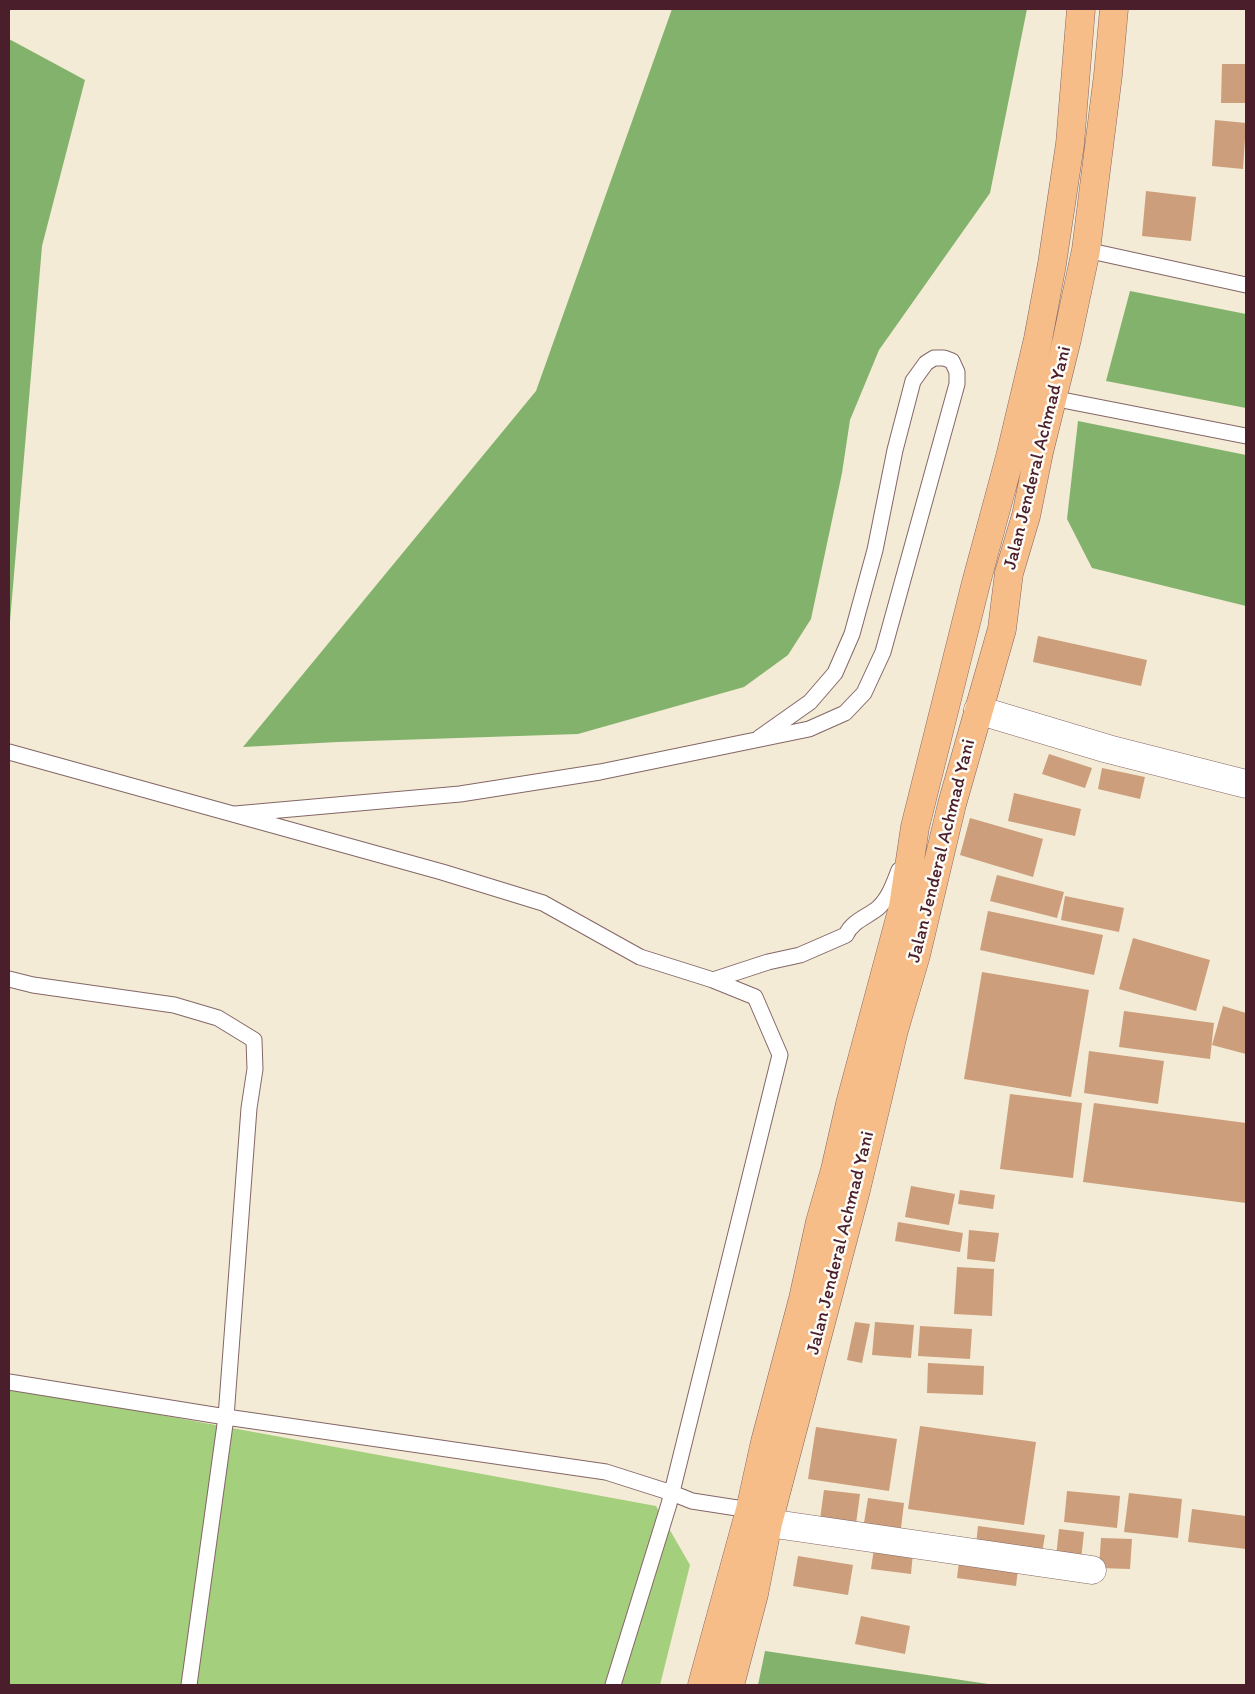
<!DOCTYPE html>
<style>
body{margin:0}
#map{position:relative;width:1255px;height:1694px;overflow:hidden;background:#f3ebd5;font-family:Itim,sans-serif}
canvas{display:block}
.frame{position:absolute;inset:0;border:10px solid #4a1f2b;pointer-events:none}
</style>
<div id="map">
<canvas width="1255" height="1694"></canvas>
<div class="frame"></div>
</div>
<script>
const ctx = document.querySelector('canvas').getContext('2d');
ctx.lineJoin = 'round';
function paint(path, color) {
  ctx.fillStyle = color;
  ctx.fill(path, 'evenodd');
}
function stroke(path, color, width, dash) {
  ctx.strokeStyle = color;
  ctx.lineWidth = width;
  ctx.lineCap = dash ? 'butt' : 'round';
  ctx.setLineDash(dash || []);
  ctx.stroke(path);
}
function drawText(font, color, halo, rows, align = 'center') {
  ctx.font = font + ' Itim,sans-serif';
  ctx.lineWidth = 5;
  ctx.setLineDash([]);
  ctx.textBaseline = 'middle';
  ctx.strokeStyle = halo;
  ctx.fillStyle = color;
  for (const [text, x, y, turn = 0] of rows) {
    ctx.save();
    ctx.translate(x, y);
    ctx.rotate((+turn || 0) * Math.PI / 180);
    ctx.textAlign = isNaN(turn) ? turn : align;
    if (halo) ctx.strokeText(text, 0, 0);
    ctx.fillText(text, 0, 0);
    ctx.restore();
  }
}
paint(new Path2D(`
 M9 1387 656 1506 690 1565 660 1685H9Z`), '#a4cf7c');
paint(new Path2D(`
 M672 9H1027L990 193 879 350 850 420 842 473 811 619 788 655 744 687 578 734 338 742 243 747 536 391Z
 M9 39 85 80 42 246 9 633Z
 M1130 291 1246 314V408L1106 381Z
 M1078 421 1246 455V606L1092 568 1067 519Z
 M765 1651 995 1685H758Z`), '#83b26c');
paint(new Path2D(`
 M1222 64H1246L1245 103H1221Z
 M1215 120 1246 123 1243 169 1212 166Z
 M1146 191 1196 197 1191 241 1142 236Z
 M1038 636 1147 660 1141 686 1033 662Z
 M1049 754 1092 768 1085 788 1042 774Z
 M1102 768 1145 777 1140 799 1098 789Z
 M1014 793 1081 809 1075 836 1008 821Z
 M970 818 1043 839 1033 877 960 855Z
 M997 875 1064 892 1057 918 990 901Z
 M1065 896 1124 908 1119 932 1061 920Z
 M988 911 1103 935 1094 975 980 950Z
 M1133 938 1210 960 1196 1011 1119 989Z
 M982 972 1089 990 1071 1097 964 1079Z
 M1223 1006 1246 1013V1054L1212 1045Z
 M1124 1011 1214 1023 1210 1059 1119 1047Z
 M1089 1051 1164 1061 1158 1104 1084 1093Z
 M1010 1094 1082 1103 1073 1178 1000 1169Z
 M1094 1103 1246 1123V1203L1083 1182Z
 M911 1186 955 1194 949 1225 905 1217Z
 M960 1190 995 1195 993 1209 958 1204Z
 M898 1222 963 1233 960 1252 895 1241Z
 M969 1230 999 1233 995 1262 967 1259Z
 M957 1267 994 1269 992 1316 954 1314Z
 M855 1322 870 1324 862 1363 847 1360Z
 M875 1322 914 1325 911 1358 872 1355Z
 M920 1326 972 1329 970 1359 918 1356Z
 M928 1363 984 1366 983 1395 927 1393Z
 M920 1426 1036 1442 1024 1525 908 1509Z
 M816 1427 897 1439 889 1491 808 1479Z
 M824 1490 860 1494 856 1524 820 1519Z
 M1067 1491 1120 1496 1117 1528 1064 1522Z
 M1129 1493 1182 1499 1178 1538 1124 1532Z
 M868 1498 904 1503 901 1528 864 1523Z
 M1192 1509 1246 1516V1549L1188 1542Z
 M978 1526 1045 1535 1042 1553 976 1545Z
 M1059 1529 1084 1532 1081 1560 1056 1557Z
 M1101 1538 1132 1539 1130 1569 1099 1568Z
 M874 1548 913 1552 911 1574 871 1569Z
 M798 1556 853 1565 848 1595 793 1586Z
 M959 1561 1018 1569 1016 1586 957 1578Z
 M861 1616 910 1626 905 1654 855 1644Z`), '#cc9e7c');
const lane = new Path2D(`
 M1086 250 1246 285
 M1052 398 1246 436
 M9 752 442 872 543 903 640 957 713 980 768 962 800 955 846 935C852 921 867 917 878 908 889 898 894 883 899 870
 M235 814 460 794 600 772 809 729 845 713 864 693 883 652 957 384V372L952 361 944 358H934L926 363 913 381 895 450 875 550 852 634 835 673 810 702 759 738
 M9 979 33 985 174 1005 218 1018 254 1040 255 1069 249 1108 226 1417 189 1685
 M9 1382 226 1417 606 1472 672 1493 692 1501 750 1510
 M613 1685 669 1504 780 1055 755 997 713 980`);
const street = new Path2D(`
 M978 710 1108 749 1246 784
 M768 1523 1092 1570`);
const highway = new Path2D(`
 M702 1685 750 1510 765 1442 803 1299 820 1222 835 1170 850 1104 903 907 915 827 976 583 1010 457 1038 339 1052 264 1070 144 1081 9
 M730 1685 754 1594 768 1523 856 1190 894 1030 916 955 952 804 1002 629 1009 573 1026 516 1039 452 1067 339 1086 250 1108 75 1114 9`);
stroke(lane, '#856666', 17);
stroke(street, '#856666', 29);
stroke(highway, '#856666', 29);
stroke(lane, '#fff', 15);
stroke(street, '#fff', 28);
stroke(highway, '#f7bd88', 28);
drawText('19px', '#4a1f2b', '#fdfcf7', [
 ["Jalan Jenderal Achmad Yani",1038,458,-76],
 ["Jalan Jenderal Achmad Yani",942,851,-76],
 ["Jalan Jenderal Achmad Yani",841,1243,-76]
]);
</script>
